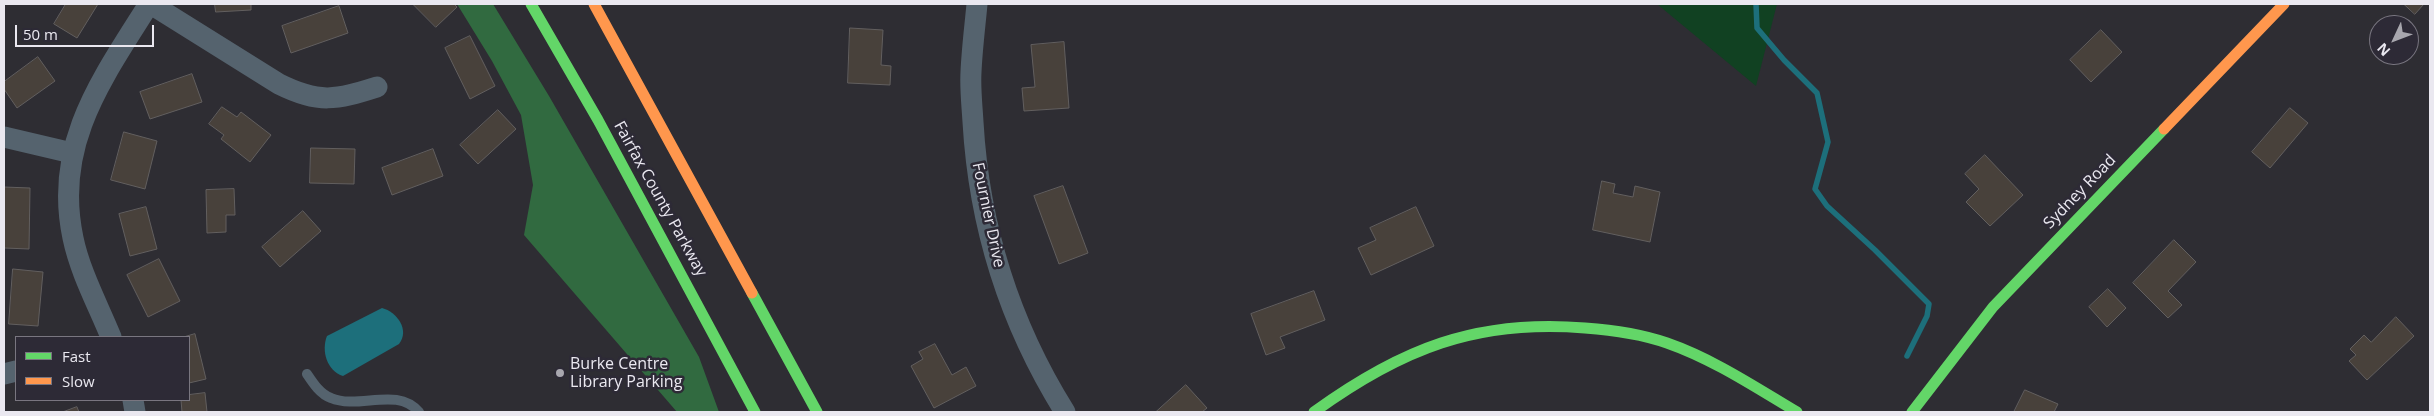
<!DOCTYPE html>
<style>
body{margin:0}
#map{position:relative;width:2434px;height:416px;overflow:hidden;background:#2e2d33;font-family:"Open Sans",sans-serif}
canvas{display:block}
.frame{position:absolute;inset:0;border:5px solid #eae8f0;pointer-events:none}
.legend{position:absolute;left:15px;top:336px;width:175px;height:65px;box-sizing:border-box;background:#2d2a36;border:1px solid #797680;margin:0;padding:6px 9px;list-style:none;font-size:15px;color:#eae8f0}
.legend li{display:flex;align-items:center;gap:10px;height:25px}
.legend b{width:25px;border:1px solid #797680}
.north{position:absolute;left:2369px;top:15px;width:50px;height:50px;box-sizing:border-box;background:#2d2a36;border:1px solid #797680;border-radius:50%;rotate:227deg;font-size:14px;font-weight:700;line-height:20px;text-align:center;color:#eae8f0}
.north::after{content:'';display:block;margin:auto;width:18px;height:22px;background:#a8a7ae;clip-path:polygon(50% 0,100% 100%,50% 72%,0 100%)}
.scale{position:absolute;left:15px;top:25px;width:139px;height:22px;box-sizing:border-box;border:2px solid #eae8f0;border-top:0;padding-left:6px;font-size:15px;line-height:18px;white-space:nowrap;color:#eae8f0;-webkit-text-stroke:4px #2d2a36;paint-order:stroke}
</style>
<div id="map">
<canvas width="2434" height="416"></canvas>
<div class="frame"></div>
<ul class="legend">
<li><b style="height:6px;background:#63d668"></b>Fast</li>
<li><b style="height:6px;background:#ff974d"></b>Slow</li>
</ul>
<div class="north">N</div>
<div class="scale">50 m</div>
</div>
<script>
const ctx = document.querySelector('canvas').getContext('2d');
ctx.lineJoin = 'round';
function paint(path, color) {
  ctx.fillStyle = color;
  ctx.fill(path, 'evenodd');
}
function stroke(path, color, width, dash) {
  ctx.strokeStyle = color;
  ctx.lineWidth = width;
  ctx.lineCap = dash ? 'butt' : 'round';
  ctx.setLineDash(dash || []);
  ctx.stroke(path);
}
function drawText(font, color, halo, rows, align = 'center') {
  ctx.font = font + ' "Open Sans",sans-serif';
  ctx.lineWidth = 5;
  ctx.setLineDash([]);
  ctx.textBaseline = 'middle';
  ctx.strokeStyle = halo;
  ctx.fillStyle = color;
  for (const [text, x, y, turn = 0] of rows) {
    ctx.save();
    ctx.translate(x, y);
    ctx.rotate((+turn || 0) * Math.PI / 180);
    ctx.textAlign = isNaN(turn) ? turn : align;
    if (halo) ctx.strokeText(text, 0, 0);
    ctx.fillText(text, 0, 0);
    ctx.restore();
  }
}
paint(new Path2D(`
 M1657 4H1777L1756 86Z`), '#114122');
paint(new Path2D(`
 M457 4H493L549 96 699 357 719 412H677L524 235 533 185 521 115 492 61Z`), '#316a40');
paint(new Path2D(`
 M382 308C397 312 410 330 399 344L343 376C327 371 321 351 327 336Z`), '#1d6f7b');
stroke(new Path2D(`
 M1756 4 1757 28 1784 60 1817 93 1828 142 1815 189 1827 206 1875 250 1929 304 1927 316 1907 356`), '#1d6f7b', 5.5);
const building = new Path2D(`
 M66 4H98L77 38 54 24Z
 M215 4H251V10L216 12Z
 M413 4H454L457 7 436 27Z
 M2404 4H2424L2415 14Z
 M339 6 348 33 291 53 282 26Z
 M850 28 883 30 881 65 891 66 890 85 848 83Z
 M2101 30 2122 52 2091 82 2070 60Z
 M470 36 495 86 470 99 445 48Z
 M1064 42 1069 108 1024 111 1022 88 1035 87 1031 45Z
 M38 57 55 81 17 108 4 89V82Z
 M192 74 202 102 150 119 140 92Z
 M222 107 237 117 241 112 271 135 250 162 221 139 224 135 209 124Z
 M2290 108 2308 123 2270 168 2252 152Z
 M498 110 516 129 478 164 460 145Z
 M124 132 157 141 145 189 111 180Z
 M311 148 355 149 354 184 310 183Z
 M433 149 443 176 392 195 382 168Z
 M1985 155 2023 195 1990 226 1966 202 1979 189 1965 174Z
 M1602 181 1615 184 1613 193 1633 197 1635 186 1660 192 1650 242 1593 230Z
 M1063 186 1088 253 1059 264 1034 196Z
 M4 187 30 188 29 249 4 248Z
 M234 189 235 215H226V232L207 233 206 190Z
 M146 207 157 249 130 256 119 214Z
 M1416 207 1434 246 1371 275 1358 248 1376 240 1370 228Z
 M303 211 321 231 280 267 262 247Z
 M2174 240 2196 262 2168 291 2182 305 2168 318 2133 283Z
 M159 259 180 301 148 317 127 275Z
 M13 269 43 272 38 326 9 324Z
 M2108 289 2126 308 2107 327 2089 307Z
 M1314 291 1325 320 1280 337 1285 348 1266 355 1251 314Z
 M2396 317 2414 336 2367 380 2349 361 2356 355 2350 349 2364 335 2371 342Z
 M195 334 206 379 189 383V337H184Z
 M935 344 952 375 966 367 976 386 934 408 911 366 923 359 919 352Z
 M1186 385 1207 408 1202 412H1156Z
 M2025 390 2058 404 2054 412H2014Z
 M205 393 207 412H182L181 400H189V395Z
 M77 407 79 412H63Z`);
paint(building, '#48413b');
stroke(building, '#625f5f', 1);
stroke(new Path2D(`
 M307 374C313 383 320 394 331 398 359 410 397 386 419 412`), '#55636e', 10);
stroke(new Path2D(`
 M151 4 279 84C319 104 336 100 377 87
 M977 4C975 26 972 49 971 72 970 88 972 105 973 122 979 226 1010 324 1065 412
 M4 137 72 153
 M111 337C98 305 80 272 73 238 53 144 102 79 149 4
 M4 374 16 371
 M133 400 135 412`), '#55636e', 21);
stroke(new Path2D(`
 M531 4 598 120 755 412
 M752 293 817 412
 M1314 412C1401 349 1476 319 1585 328 1613 330 1641 334 1667 343 1713 359 1755 387 1797 412
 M1912 412 1993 307 2164 129`), '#63d668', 11);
stroke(new Path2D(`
 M594 4 752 293
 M2164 129 2284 4`), '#ff974d', 11);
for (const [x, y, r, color] of [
 [560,373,5,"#a8a7ae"]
]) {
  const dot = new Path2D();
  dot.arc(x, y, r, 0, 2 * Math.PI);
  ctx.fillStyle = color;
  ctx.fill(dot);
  stroke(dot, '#2d2a36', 2);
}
drawText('16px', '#eae8f0', '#2d2a36', [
 ["Sydney Road",2080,192,-46],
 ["Fairfax County Parkway",660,199,61],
 ["Fournier Drive",988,215,78]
]);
drawText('16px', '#eae8f0', '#2d2a36', [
 ["Burke Centre",570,364],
 ["Library Parking",570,382]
], 'left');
</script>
